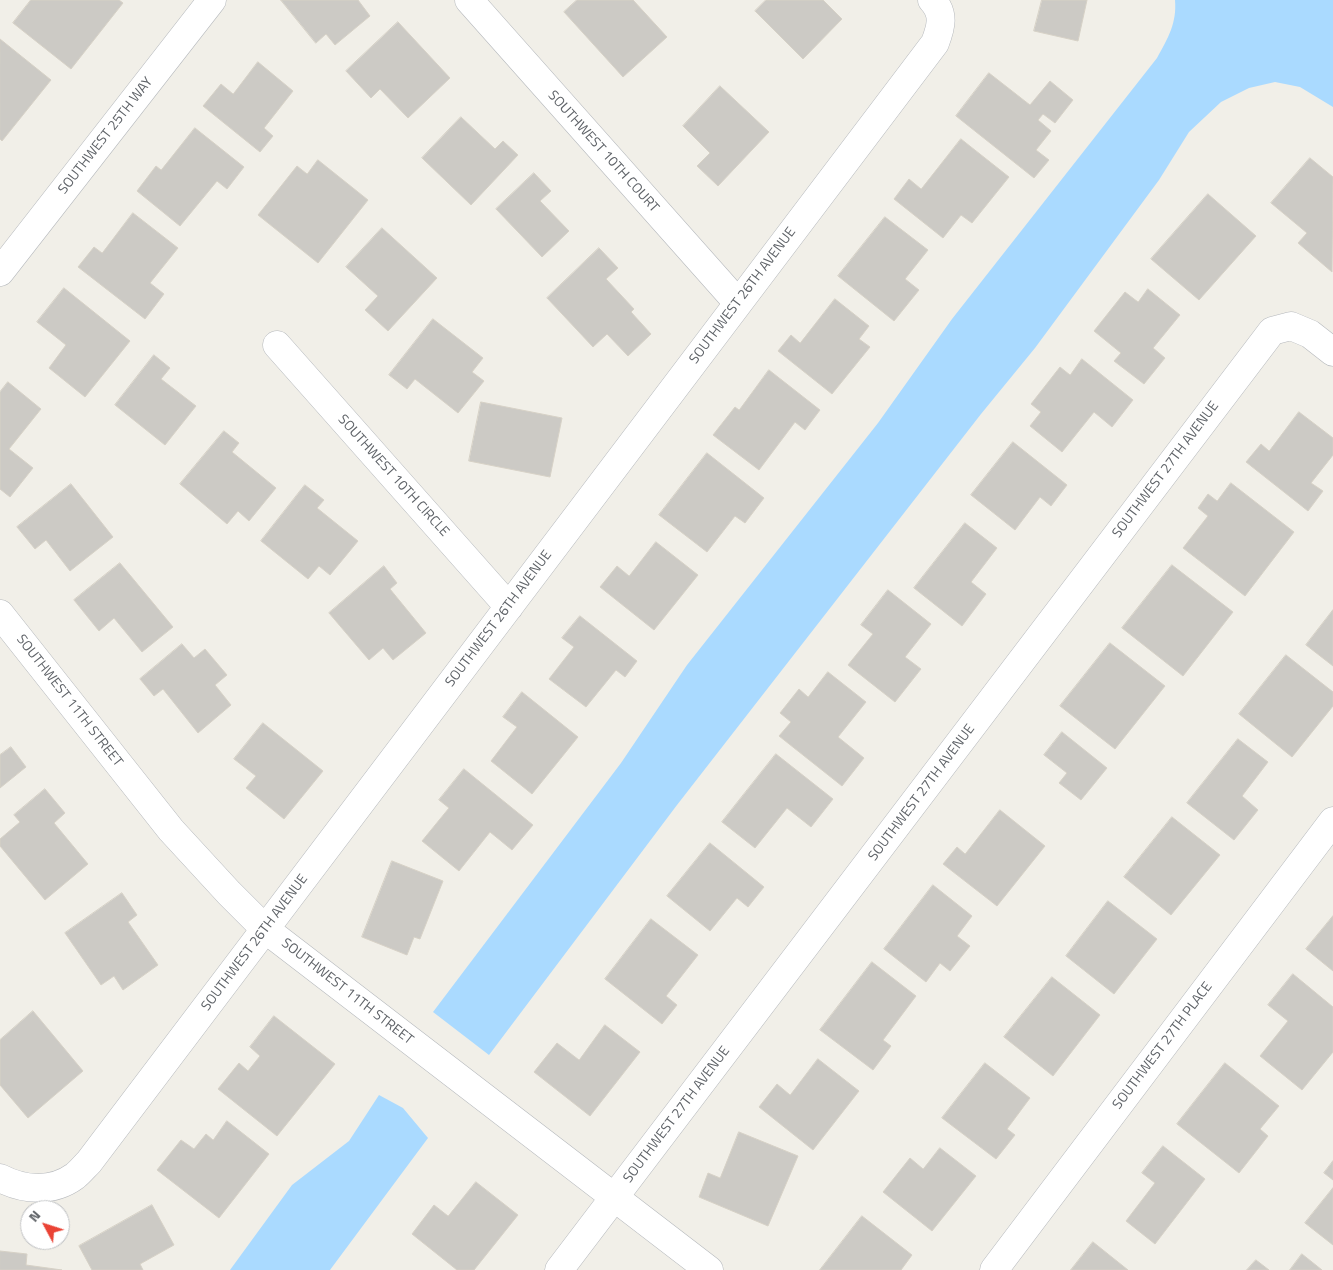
<!DOCTYPE html>
<style>
body{margin:0}
#map{position:relative;width:1333px;height:1270px;overflow:hidden;background:#f1efe8;font-family:"Titillium Web",sans-serif}
canvas{display:block}
.north{position:absolute;left:20px;top:1200px;width:50px;height:50px;box-sizing:border-box;background:#fff;border:1px solid #bfc1c3;border-radius:50%;rotate:310deg;font-size:14px;font-weight:700;line-height:20px;text-align:center;color:#5f6368}
.north::after{content:'';display:block;margin:auto;width:18px;height:22px;background:#ea4335;clip-path:polygon(50% 0,100% 100%,50% 72%,0 100%)}
</style>
<div id="map">
<canvas width="1333" height="1270"></canvas>
<div class="north">N</div>
</div>
<script>
const ctx = document.querySelector('canvas').getContext('2d');
ctx.lineJoin = 'round';
function paint(path, color) {
  ctx.fillStyle = color;
  ctx.fill(path, 'evenodd');
}
function stroke(path, color, width, dash) {
  ctx.strokeStyle = color;
  ctx.lineWidth = width;
  ctx.lineCap = dash ? 'butt' : 'round';
  ctx.setLineDash(dash || []);
  ctx.stroke(path);
}
function drawText(font, color, halo, rows, align = 'center') {
  ctx.font = font + ' "Titillium Web",sans-serif';
  ctx.lineWidth = 4.5;
  ctx.setLineDash([]);
  ctx.textBaseline = 'middle';
  ctx.strokeStyle = halo;
  ctx.fillStyle = color;
  for (const [text, x, y, turn = 0] of rows) {
    ctx.save();
    ctx.translate(x, y);
    ctx.rotate((+turn || 0) * Math.PI / 180);
    ctx.textAlign = isNaN(turn) ? turn : align;
    if (halo) ctx.strokeText(text, 0, 0);
    ctx.fillText(text, 0, 0);
    ctx.restore();
  }
}
paint(new Path2D(`
 M1175 0H1333V107L1300 87 1275 82 1249 88 1221 102 1189 132 1159 180 1035 348 981 414 677 805 489 1055 433 1012 621 763 687 665 878 423 952 319 1157 58C1168 38 1177 23 1175 0Z
 M379 1095 403 1108 428 1138 330 1270H230L292 1185 349 1141Z`), '#aadaff');
const building = new Path2D(`
 M31 0H119L123 3 71 69 13 23Z
 M281 0H358L370 16 335 45 326 34 316 43Z
 M577 0H633L667 37 623 77 564 12Z
 M766 0H823L842 19 803 59 755 11Z
 M1042 0H1087L1078 41 1034 31Z
 M398 22 450 78 408 118 380 89 371 98 346 71Z
 M0 39 51 80 2 141 0 139Z
 M258 62 293 91 264 128 273 136 260 152 203 106 221 84 233 94Z
 M989 73 1030 105 1050 81 1073 100 1055 123 1043 114 1038 120 1051 131 1036 150 1049 160 1034 178 956 116Z
 M720 86 769 132 718 186 697 166 710 153 683 126Z
 M461 117 495 149 503 141 518 155 471 205 422 158Z
 M195 128 244 167 227 189 217 181 180 226 137 191 156 166 161 170Z
 M961 139 1009 177 972 223 961 215 943 238 894 199 909 179 921 189Z
 M1310 158 1333 177 1332 272 1298 243 1307 233 1271 203Z
 M318 160 368 200 318 263 258 215 297 166 307 174Z
 M534 173 551 191 540 201 569 231 542 257 496 209Z
 M1208 194 1256 236 1199 300 1151 259Z
 M133 213 178 248 150 283 164 294 145 319 78 267 94 247 102 253Z
 M885 217 928 250 905 279 919 290 894 321 838 276Z
 M382 228 437 278 388 331 365 310 378 296 346 267Z
 M599 248 618 268 606 279 634 309 631 312 651 334 628 356 607 334 593 347 547 298Z
 M64 288 130 341 85 397 49 368 66 345 37 322Z
 M1148 289 1180 315 1153 348 1165 358 1144 384 1114 361 1121 353 1094 331 1125 292 1138 302Z
 M835 299 869 326 859 339 870 347 832 394 778 351 791 335 800 343Z
 M433 319 483 358 472 372 484 381 458 413 415 379 407 389 389 375Z
 M154 355 170 368 161 379 196 406 165 445 115 405Z
 M1082 359 1133 400 1112 427 1094 412 1062 452 1030 426 1041 412 1031 404 1060 367 1070 375Z
 M769 370 820 410 805 430 795 422 759 470 713 435 735 407 739 410Z
 M8 382 41 409 9 449 33 468 10 497 0 489V392Z
 M481 402 562 418 550 477 469 461Z
 M1299 412 1333 438V455L1311 483 1323 491 1308 511 1246 462 1261 444 1269 451Z
 M224 431 239 443 232 452 276 488 249 521 238 511 227 524 180 484Z
 M1013 442 1067 485 1051 506 1040 497 1015 530 971 495Z
 M707 453 764 498 745 523 735 516 707 552 659 515Z
 M1231 483 1294 532 1245 596 1183 548 1208 516 1198 508 1208 494 1217 501Z
 M71 484 113 537 70 571 46 540 35 549 17 527Z
 M305 485 324 500 317 508 358 541 330 575 319 566 308 579 261 541Z
 M965 523 997 548 971 582 986 594 962 626 914 588Z
 M656 542 698 575 654 630 600 587 617 566 629 576Z
 M120 563 173 627 142 652 114 618 99 631 74 600Z
 M1172 565 1233 612 1183 676 1122 628Z
 M384 566 397 583 390 589 426 633 393 660 383 648 369 660 329 613Z
 M888 590 931 624 905 657 921 669 895 702 848 665 873 634 861 625Z
 M1333 610V666L1306 645Z
 M580 616 637 661 625 677 616 670 586 707 549 679 574 647 562 638Z
 M1110 643 1165 686 1115 749 1060 706Z
 M182 644 194 658 205 649 227 675 215 685 231 705 198 733 163 689 154 696 140 679Z
 M1286 655 1333 692V706L1292 757 1239 714Z
 M828 672 866 702 838 737 864 758 842 786 779 736 791 722 780 713 799 689 808 697Z
 M522 692 578 737 532 794 491 761 517 727 503 717Z
 M263 723 323 771 284 819 246 788 256 776 234 759Z
 M1062 732 1107 768 1081 800 1059 783 1067 773 1044 755Z
 M1238 739 1268 762 1242 796 1258 810 1234 840 1187 803Z
 M11 747 26 767 0 788V755Z
 M776 754 833 799 811 827 787 808 755 848 722 822Z
 M464 769 533 825 512 850 490 832 459 871 422 841 449 808 439 800Z
 M45 789 65 813 54 823 88 864 45 900 0 846V839L20 822 14 815Z
 M1000 810 1045 846 997 906 943 864 957 847 965 854Z
 M1172 817 1220 855 1171 915 1124 877Z
 M710 843 764 887 748 907 737 898 710 931 667 896Z
 M392 861 443 881 420 939 414 937 407 955 362 937Z
 M933 885 972 916 957 936 970 946 950 971 940 963 926 982 884 949Z
 M122 893 137 915 128 922 158 965 123 990 114 976 101 985 65 933Z
 M1108 901 1157 939 1114 994 1066 956Z
 M1333 916V971L1306 949Z
 M651 919 698 955 666 996 677 1005 662 1024 605 979Z
 M872 962 916 996 883 1040 891 1046 873 1070 820 1030Z
 M1293 974 1333 1007V1052L1302 1090 1260 1056 1288 1021 1268 1005Z
 M1052 977 1100 1015 1053 1076 1004 1037Z
 M33 1011 83 1071 28 1118 0 1085V1040Z
 M274 1016 335 1064 277 1136 218 1089 239 1063 248 1071 260 1056 250 1047Z
 M605 1025 640 1052 590 1116 534 1072 557 1043 579 1060Z
 M818 1059 859 1091 813 1150 759 1107 777 1084 790 1095Z
 M985 1063 1030 1098 1007 1129 1015 1135 996 1159 942 1118Z
 M1225 1063 1279 1106 1260 1129 1268 1136 1239 1173 1177 1124Z
 M227 1121 269 1154 219 1218 157 1170 181 1140 194 1149 206 1134 213 1140Z
 M739 1132 798 1156 768 1226 699 1197 708 1173 720 1178Z
 M1163 1146 1205 1179 1155 1244 1126 1221 1155 1183 1142 1173Z
 M940 1148 976 1176 932 1231 883 1192 910 1158 923 1169Z
 M1333 1161V1180L1324 1173Z
 M476 1182 518 1215 474 1270H457L412 1234 434 1205 448 1216Z
 M1333 1188V1245L1305 1223Z
 M152 1205 174 1245 140 1264 143 1270H92L79 1246Z
 M862 1216 912 1255 901 1270H820Z
 M1093 1242 1128 1270H1071Z
 M0 1251 27 1254 26 1265 62 1270H0Z
 M1302 1254 1322 1270H1290Z
 M1256 1260 1269 1270H1247Z`);
paint(building, '#cccac5');
stroke(building, '#d6d1c6', 1);
const street = new Path2D(`
 M469 0 738 303
 M0 272 212 0
 M277 345 509 607
 M0 614 171 830 229 893 265 929 709 1270
 M0 1178C23 1190 52 1193 75 1176 80 1172 84 1167 89 1162L935 43C941 27 945 14 932 0
 M559 1270 1272 331 1291 326 1310 334 1333 352
 M994 1270 1333 821`);
stroke(street, '#b5b8bc', 29);
stroke(street, '#fff', 28);
drawText('14px', '#5f6368', '#fff', [
 ["SOUTHWEST 25TH WAY",106,136,-52],
 ["SOUTHWEST 10TH COURT",603,152,48],
 ["SOUTHWEST 26TH AVENUE",743,296,-53],
 ["SOUTHWEST 27TH AVENUE",1166,470,-53],
 ["SOUTHWEST 10TH CIRCLE",393,476,48],
 ["SOUTHWEST 26TH AVENUE",499,619,-53],
 ["SOUTHWEST 11TH STREET",69,701,52],
 ["SOUTHWEST 27TH AVENUE",922,793,-53],
 ["SOUTHWEST 26TH AVENUE",255,943,-53],
 ["SOUTHWEST 11TH STREET",347,992,38],
 ["SOUTHWEST 27TH PLACE",1163,1046,-53],
 ["SOUTHWEST 27TH AVENUE",677,1115,-53]
]);
</script>
